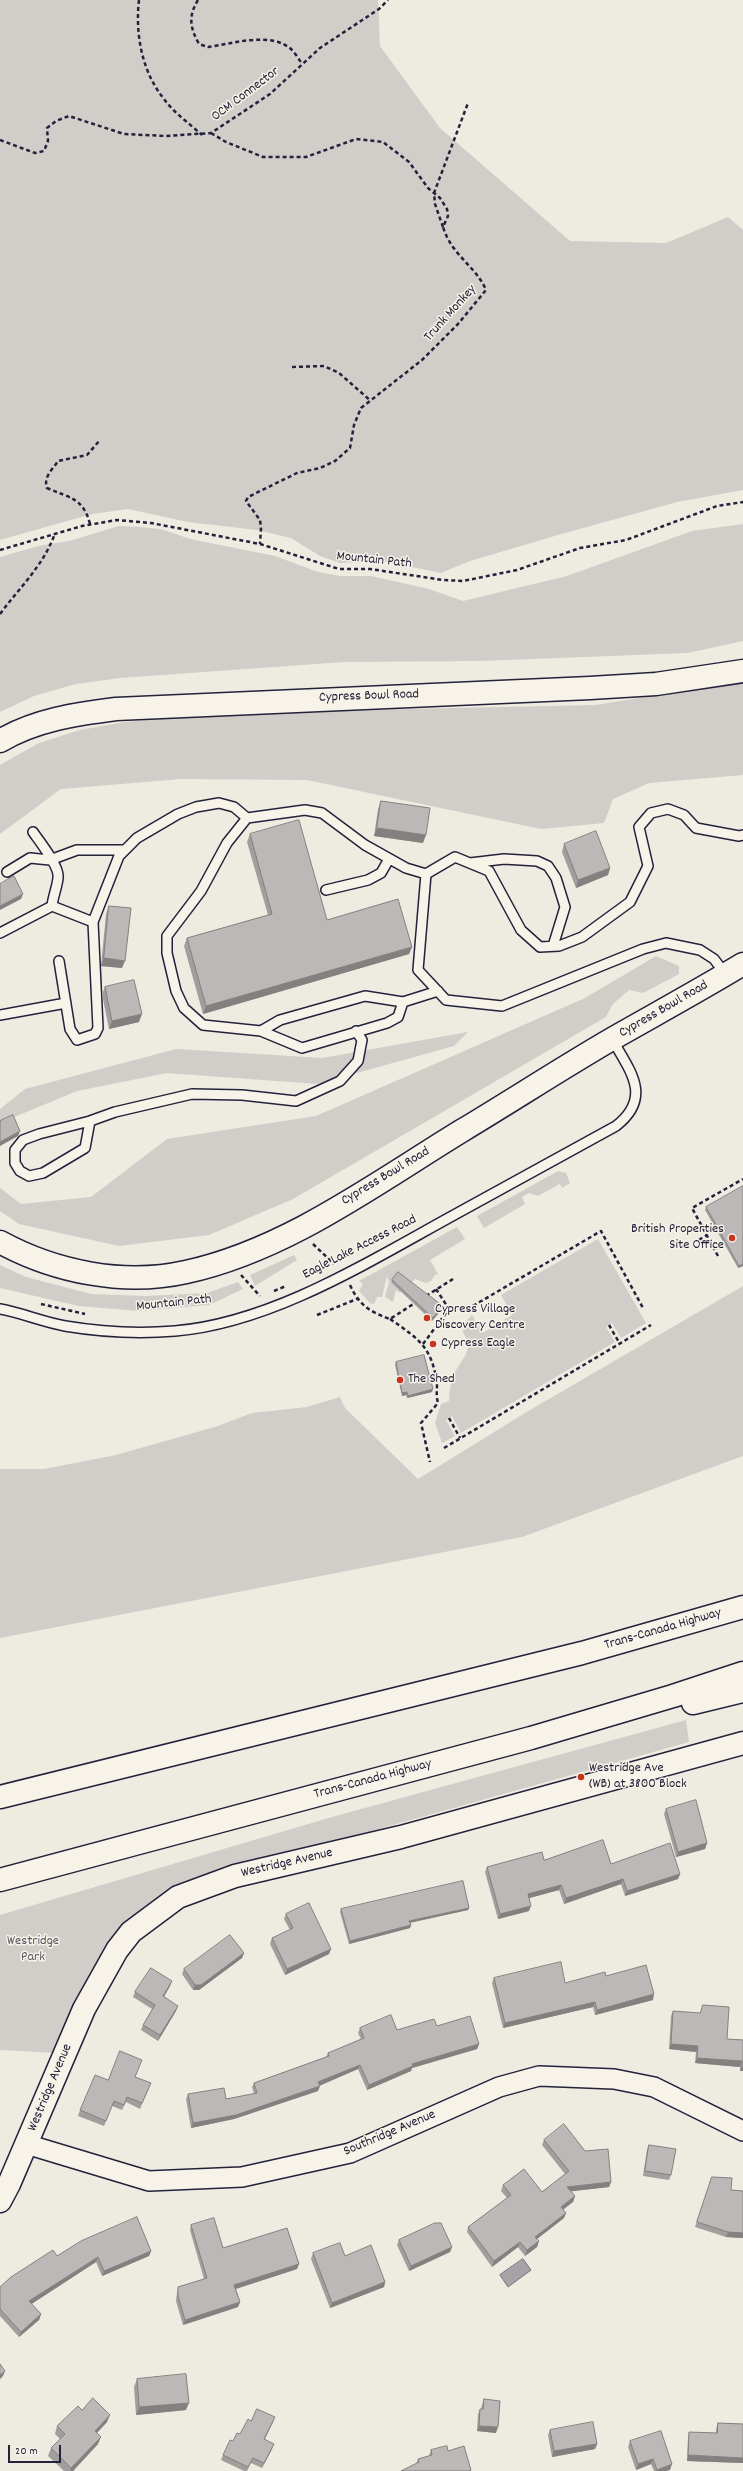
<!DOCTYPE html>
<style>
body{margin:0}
#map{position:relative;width:743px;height:2471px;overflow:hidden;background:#eeebe1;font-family:Dekko,sans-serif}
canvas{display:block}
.scale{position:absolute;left:8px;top:2445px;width:53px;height:18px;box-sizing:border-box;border:2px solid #22223b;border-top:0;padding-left:5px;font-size:12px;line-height:14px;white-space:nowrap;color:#22223b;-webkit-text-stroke:3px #f7f3e8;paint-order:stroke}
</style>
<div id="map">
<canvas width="743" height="2471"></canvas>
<div class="scale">20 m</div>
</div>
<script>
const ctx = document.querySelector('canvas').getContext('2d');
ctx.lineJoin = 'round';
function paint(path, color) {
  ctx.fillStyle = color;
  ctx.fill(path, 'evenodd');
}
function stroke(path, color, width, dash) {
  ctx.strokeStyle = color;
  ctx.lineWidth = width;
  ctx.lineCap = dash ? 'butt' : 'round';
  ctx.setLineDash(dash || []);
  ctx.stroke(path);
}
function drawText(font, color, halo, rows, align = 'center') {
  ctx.font = font + ' Dekko,sans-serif';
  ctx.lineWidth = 3;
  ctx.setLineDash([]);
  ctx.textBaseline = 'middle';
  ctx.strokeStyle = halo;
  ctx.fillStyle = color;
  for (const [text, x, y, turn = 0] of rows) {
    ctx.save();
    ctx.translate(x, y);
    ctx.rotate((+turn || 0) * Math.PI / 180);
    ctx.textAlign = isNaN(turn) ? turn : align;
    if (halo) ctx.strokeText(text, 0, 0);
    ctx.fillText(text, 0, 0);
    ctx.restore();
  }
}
paint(new Path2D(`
 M0 0H378L380 46 440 128 570 241 666 243 728 217 743 230V490L677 502 558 535 470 561 441 573 383 561 340 563 320 556 291 538 257 530 188 522 128 509 92 514 0 540Z
 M743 524V641L688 653 479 661 344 662 120 678 76 684 34 696 0 712V557L38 546 69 541 119 526 139 527 161 529 190 539 275 556 318 572 340 576H371L429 589 463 601 567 576 692 531Z
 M743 681V775L649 783 613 799 604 823 541 829 307 780 181 779 61 789 0 834V765L39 743 80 730 125 722 167 718 313 711 596 705Z
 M656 956 679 966V974L643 993 629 990 613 1004 606 1017 293 1199 209 1235 119 1246 19 1224 0 1211V1188L21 1204 91 1197 167 1139 316 1116 585 998Z
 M468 1032 454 1046 317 1084 167 1073 77 1091 0 1123V1109L25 1089 176 1049 322 1058Z
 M558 1171 566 1173 570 1183 562 1188 560 1184 538 1196 529 1193 522 1197 525 1204 484 1228 477 1216Z
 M457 1227 465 1239 430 1260 438 1274 435 1275 431 1281 426 1283 415 1279 400 1293 396 1290 393 1302 385 1297 389 1282 387 1276 382 1297H377L374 1304 370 1303 359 1291 363 1284 359 1281Z
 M598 1239 646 1323 621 1338 612 1323 606 1327 615 1342 461 1433 452 1416 446 1420 455 1436 442 1443 435 1423 441 1404 449 1401C449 1394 450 1386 452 1379 458 1360 476 1354 463 1332L466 1321 472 1315 483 1333 512 1315 501 1295Z
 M294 1255 297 1260 255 1286 250 1275Z
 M0 1265 26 1277 91 1294 146 1296 207 1293 238 1282 243 1289 209 1305 139 1311 79 1306 0 1288Z
 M743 1286V1456L522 1537 0 1638V1469H44L116 1455 218 1426 252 1413 307 1407 340 1397 345 1408 418 1479 525 1413Z
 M686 1720 689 1742 261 1862 153 1909 56 2053 0 2050V1915L332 1817Z`), '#d1cdc9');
const water = new Path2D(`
 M523 2259 531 2270 508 2287 500 2275Z`);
paint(water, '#a6a3a6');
stroke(water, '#716f7b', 1);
const service = new Path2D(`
 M33 832C40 842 60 867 58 878 57 888 53 896 52 906
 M470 863 504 859 537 861 548 866 556 878 565 907 553 946
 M7 872 30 858 50 860 77 850H125
 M426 874 455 857 489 871 521 930 540 947 559 946 582 937 630 902 648 866 639 827 651 813 668 809 684 815 696 828 739 836 743 835
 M326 890 368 880 381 873 389 859
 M0 933 52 906 93 922
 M59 961 70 1029 77 1040 95 1034 98 1028 93 922 119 856 137 838 178 814 196 807 219 803 234 807 247 818
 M403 1002 398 1017 387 1023 302 1048 261 1031 203 1025 184 1008 176 991 167 953V936L201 891 227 843 247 818 305 810 322 813 365 845 406 868 426 874 418 970 446 1000 502 1006 643 949 666 943 700 950 714 959 726 975
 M0 1015 66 1003
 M261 1031 280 1020 365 996 403 1002 438 991
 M90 1121 85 1148 43 1173 29 1176 20 1171 15 1163V1150L23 1140 39 1134 90 1121 115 1112 192 1094 242 1095 296 1101 340 1081 358 1061 362 1040 356 1031
 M0 1309C22 1313 43 1322 65 1326 101 1332 138 1334 175 1331 272 1323 370 1261 454 1215 508 1185 562 1156 616 1126 653 1097 630 1071 612 1039`);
const minor = new Path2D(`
 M26 2144 149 2181 242 2177 350 2153 499 2087 539 2076 614 2079 654 2087 743 2131`);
const tertiary = new Path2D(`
 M0 741C35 720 76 714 116 709L590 688 656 684 743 671
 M0 1242C55 1272 124 1286 186 1272 287 1250 376 1183 463 1130 513 1100 562 1068 612 1039 656 1014 700 990 743 964
 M0 2201 9 2184 84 2009 117 1950 131 1932 178 1897 235 1876 401 1837 743 1743`);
const motorway = new Path2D(`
 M693 1703 743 1691
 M0 1797 582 1653 743 1607
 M0 1880 531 1738 673 1696 743 1673`);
stroke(service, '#22223b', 12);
stroke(minor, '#22223b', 22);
stroke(tertiary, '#22223b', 25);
stroke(motorway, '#22223b', 25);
stroke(new Path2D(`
 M139 0C135 34 142 72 164 99 174 113 190 124 202 135
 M198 0C188 16 190 28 199 44L208 47C232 44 270 31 291 49 295 53 299 59 302 64
 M211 133 226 142 263 157H306L356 139 383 142 409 162 428 188 440 198 447 209 448 216 443 227C452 256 475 265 486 290L458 324 422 360 361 408 354 425 350 448 335 461 320 468 297 473 248 497 246 501 260 520 261 529 260 544
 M0 140 35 153 44 151 48 141 47 128 56 121 69 116 124 134 166 136 211 133 270 94 320 48 379 9 388 0
 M443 227 435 204 434 193 468 103
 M292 367 324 366 339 373 371 401
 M90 524C83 497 69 498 47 488 43 477 53 469 58 461L87 455 100 440
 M0 550 82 526 117 520 151 523 260 544 339 569H370L443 580 463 581 517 570 580 548 626 540 717 506 743 502
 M0 614C20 587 42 567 54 536
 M699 1240 707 1235
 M313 1244 334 1264
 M718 1256 692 1208 743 1179
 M241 1275 260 1296
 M350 1285C359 1305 370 1312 390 1319L415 1303
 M436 1289 449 1309 466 1310 601 1231 643 1308
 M274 1291 286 1286
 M426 1296 453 1279
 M41 1304 85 1314
 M317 1315 357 1299
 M390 1319C419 1339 432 1347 437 1384 437 1391 436 1396 438 1403L421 1423 430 1462
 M609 1325 620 1344
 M423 1344 449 1309
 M449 1418 460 1438
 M444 1448 651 1325`), '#22223b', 2.5, [4, 3]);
stroke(service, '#f7f3e8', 9);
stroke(minor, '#f7f3e8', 19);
stroke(tertiary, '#f7f3e8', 22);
stroke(motorway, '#f7f3e8', 22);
paint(new Path2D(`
 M381 801 423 843 374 836 378 809Z
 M250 834 327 920 412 947 409 954 203 1014 184 946 187 938 268 915 247 842Z
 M564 844 610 868 608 875 576 888 562 852Z
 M109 906 122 968 101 966 106 914Z
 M105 987 139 1022 109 1029 102 994Z
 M706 1207 743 1266 738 1268 705 1210Z
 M392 1280 443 1306 442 1309 432 1321 391 1282Z
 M396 1362 432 1392 407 1398 406 1395 402 1396 395 1365Z
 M666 1809 707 1843 705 1849 676 1857 664 1814Z
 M544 1860 611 1864 680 1874 678 1879 625 1896 621 1884 564 1904 559 1890 529 1898V1911L498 1919 485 1872 487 1867Z
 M469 1908 468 1910 410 1923 411 1925 410 1928 349 1944 340 1912 341 1909Z
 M286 1914 329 1954 285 1975 270 1944 272 1938 290 1930 284 1919Z
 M244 1953 242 1958 199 1990H193L182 1974 184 1969Z
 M606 1976 653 2000 595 2015 593 2007 503 2028 492 1983 494 1978 565 1983Z
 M172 1981 170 1986 164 1997 176 2011 158 2041 141 2030 143 2025 152 2009 133 1997 135 1992Z
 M673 2011 727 2039 743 2040V2071H740V2067L695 2063 696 2052 669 2049 671 2016Z
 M437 2026 479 2044 477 2049 412 2068 411 2071 367 2090 358 2069 319 2085 318 2091 234 2119 191 2128 186 2099 188 2094 226 2099 254 2094 252 2087 254 2083 326 2057 328 2053 361 2039 358 2033 360 2028 397 2030Z
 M135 2077 149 2088 140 2109 126 2102 122 2110 112 2106 104 2126 78 2116 80 2110 108 2080Z
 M544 2140 585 2151 611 2182 609 2187 571 2191 575 2196 573 2202 563 2210 566 2213 564 2218 537 2239 539 2241 537 2247 525 2256 518 2247 492 2267 467 2232 468 2227 507 2198 501 2191 503 2185 542 2192 565 2174 542 2145Z
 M649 2145 671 2175 669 2180 643 2176 647 2150Z
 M712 2177 731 2190 743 2191V2238L726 2237 695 2227Z
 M191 2225 223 2248 299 2264 297 2269 236 2289 240 2302 238 2307 183 2325 176 2301 177 2293 178 2287 204 2279 190 2230Z
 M399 2240 452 2247 450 2252 409 2271 397 2245Z
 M151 2251 149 2256 102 2276 96 2262 31 2304 41 2314 39 2320 19 2337 0 2316V2287L57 2256Z
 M313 2253 345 2256 385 2282 384 2287 330 2308 311 2259Z
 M137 2379 186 2410 136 2415 134 2387Z
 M484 2399 496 2433 477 2431 478 2414 480 2409H481L482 2405Z
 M82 2410 107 2422 97 2433 98 2444 73 2471H64L48 2456 51 2448 60 2439 55 2434 57 2426Z
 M251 2421 273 2422 265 2439 272 2449 262 2468 251 2463 247 2471H244L221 2460 223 2455 233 2441 240 2434Z
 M718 2423 743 2424V2463L687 2461 688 2437 689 2432 716 2433V2429Z
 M550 2430 597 2444 595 2449 552 2457 548 2435Z
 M630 2441 670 2470 666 2471H654L651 2464 636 2470 628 2447Z
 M431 2450 448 2451 471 2470V2471H401L416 2464 418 2459 429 2456Z`), '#a19e9d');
paint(new Path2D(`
 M377 828 426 835 423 843 374 836Z
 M610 868 608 875 576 888 578 880Z
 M23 894 21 899 0 910V906Z
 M412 947 409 954 203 1014 206 1006Z
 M104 958 125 961 122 968 101 966Z
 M142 1014 139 1022 109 1029 112 1021Z
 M20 1131 18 1136 0 1146V1142Z
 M743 1264V1266L738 1268 739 1266Z
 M443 1306 442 1309 432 1321 433 1318Z
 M433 1389 432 1392 407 1398 408 1396Z
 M407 1392 406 1395 402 1396V1393Z
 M707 1843 705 1849 676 1857 678 1852Z
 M680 1874 678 1879 625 1896 627 1891Z
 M623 1879 621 1884 564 1904 566 1898Z
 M561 1885 559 1890 526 1899 528 1894Z
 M531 1906 529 1911 498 1919 500 1914Z
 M469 1908 468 1910 408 1923 409 1921Z
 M411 1925 410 1928 349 1944 350 1941Z
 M331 1949 329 1954 285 1975 287 1969Z
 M244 1953 242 1958 199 1990H193L195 1985Z
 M172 1981 170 1986 161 2001 163 1996Z
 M654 1994 653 2000 595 2015 597 2010Z
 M595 2002 593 2007 503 2028 505 2023Z
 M178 2006 176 2011 158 2041 160 2035Z
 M479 2044 477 2049 412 2068 411 2071 367 2090 369 2085 412 2064Z
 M671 2044 698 2046 696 2052 669 2049Z
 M697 2058 742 2061 740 2067 695 2063Z
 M360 2065 358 2069 317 2087 318 2082Z
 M742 2066H743V2071H740Z
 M320 2086 318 2091 234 2119 191 2128 193 2123Z
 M611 2182 609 2187 566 2192 567 2187Z
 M575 2196 573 2202 559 2212 561 2207Z
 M566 2213 564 2218 533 2242 535 2237Z
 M728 2232 743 2233V2238L726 2237Z
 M539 2241 537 2247 525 2256 527 2250Z
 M520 2242 518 2247 492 2267 494 2261Z
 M452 2247 450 2252 409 2271 411 2266Z
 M151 2251 149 2256 102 2276 104 2271Z
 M98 2257 96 2262 27 2307 29 2301Z
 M299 2264 297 2269 232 2290 234 2285Z
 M385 2282 384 2287 330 2308 332 2303Z
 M240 2302 238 2307 183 2325 185 2320Z
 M41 2314 39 2320 19 2337 21 2332Z
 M5 2371 3 2376 0 2379V2375Z
 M189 2403 186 2410 136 2415 139 2407Z
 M110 2415 107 2422 92 2438 95 2431Z
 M275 2417 273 2422 262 2444 264 2439Z
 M479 2426 498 2427 496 2433 477 2431Z
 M101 2437 98 2444 73 2471H70L71 2468Z
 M274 2444 272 2449 262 2468 264 2463Z
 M597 2444 595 2449 552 2457 554 2451Z
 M688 2455 743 2458V2463L687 2461Z
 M653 2459 651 2464 636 2470 638 2464Z
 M672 2464 670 2470 666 2471H656L657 2470Z`), '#838180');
const building = new Path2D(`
 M381 801 430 808 426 835 377 828Z
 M299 820 327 920 398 899 412 947 206 1006 187 938 272 914 250 834Z
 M596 831 610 868 578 880 564 844Z
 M14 876 23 894 0 906V884Z
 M109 906 131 908 125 961 104 958Z
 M134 980 142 1014 112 1021 105 987Z
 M13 1115 20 1131 0 1142V1121Z
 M743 1186V1264L739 1266 706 1207Z
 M398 1272 443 1306 433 1318 392 1280Z
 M424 1355 433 1389 408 1396 407 1392 402 1393 396 1362Z
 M696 1800 707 1843 678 1852 666 1809Z
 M603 1840 611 1864 670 1843 680 1874 627 1891 623 1879 566 1898 561 1885 528 1894 531 1906 500 1914 487 1867 542 1852 544 1860Z
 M463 1881 469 1908 409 1921 411 1925 350 1941 341 1909Z
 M309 1903 331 1949 287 1969 272 1938 293 1928 286 1914Z
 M230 1935 244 1953 201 1985H195L184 1969Z
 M561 1962 565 1983 605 1972 606 1976 646 1965 654 1994 597 2010 595 2002 505 2023 494 1978Z
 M151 1968 172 1981 163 1996 178 2006 160 2035 143 2025 155 2005 135 1992Z
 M703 2005 729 2007 727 2039 743 2040V2066H742V2061L697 2058 698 2046 671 2044 673 2011 700 2013Z
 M391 2015 397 2030 434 2019 437 2026 470 2016 479 2044 412 2064 413 2066 369 2085 360 2065 318 2082 320 2086 236 2115 193 2123 188 2094 224 2088 226 2099 257 2093 254 2083 329 2056 328 2053 364 2038 360 2028Z
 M120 2051 142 2060 135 2077 151 2083 142 2103 127 2097 124 2105 114 2101 106 2121 80 2110 95 2075 108 2080Z
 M564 2124 585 2151 608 2149 611 2182 567 2187 575 2196 561 2207 566 2213 535 2237 539 2241 527 2250 520 2242 494 2261 468 2227 511 2195 503 2185 524 2169 542 2192 569 2171 544 2140Z
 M649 2145 676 2149 671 2175 645 2171Z
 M712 2177 732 2178 731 2190 743 2191V2233L728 2232 697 2222Z
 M137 2217 151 2251 104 2271 98 2257 29 2301 41 2314 21 2332 0 2309V2287L11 2277 53 2250 57 2256 81 2241Z
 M214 2218 223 2248 287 2228 299 2264 234 2285 240 2302 185 2320 178 2296V2287L207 2278 191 2225Z
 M435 2223H441L452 2247 411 2266 399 2240Z
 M340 2243 345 2256 371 2245 385 2282 332 2303 313 2253Z
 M0 2364 5 2371 0 2375Z
 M186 2374 189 2403 139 2407 137 2379Z
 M93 2398 110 2415 95 2431 101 2437 71 2468 51 2448 65 2434 57 2426 78 2406 82 2410Z
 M484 2399 500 2401 498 2427 479 2426 480 2409H483Z
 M257 2409 275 2417 264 2439 274 2444 264 2463 253 2458 248 2467 223 2455 230 2440 233 2441 237 2433 240 2434 248 2419 251 2421Z
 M593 2422 597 2444 554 2451 550 2430Z
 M718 2423 743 2424V2458L688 2455 689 2432 717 2433Z
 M661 2431 672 2464 657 2470 653 2459 638 2464 630 2441Z
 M447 2446 448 2451 464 2446 471 2470 468 2471H401L419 2462 418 2459 432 2455 431 2450Z`);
paint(building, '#bbb8b7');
stroke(building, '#838180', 1);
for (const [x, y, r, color] of [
 [732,1238,4,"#c8321e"],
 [427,1318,4,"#c8321e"],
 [433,1344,4,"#c8321e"],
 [400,1380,4,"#c8321e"],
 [581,1777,4,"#c8321e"]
]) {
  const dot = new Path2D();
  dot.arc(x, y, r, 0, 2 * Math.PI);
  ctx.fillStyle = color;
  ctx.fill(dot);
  stroke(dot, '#f7f3e8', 1.5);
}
drawText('14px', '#22223b', '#f7f3e8', [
 ["OCM Connector",246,95,-37],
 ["Trunk Monkey",451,314,-48],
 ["Mountain Path",374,561,6],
 ["Cypress Bowl Road",369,697,-2],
 ["Cypress Bowl Road",664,1010,-30],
 ["Cypress Bowl Road",386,1177,-31],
 ["Eagle Lake Access Road",360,1248,-27],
 ["Mountain Path",174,1304,-6],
 ["Trans-Canada Highway",663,1630,-16],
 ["Trans-Canada Highway",373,1780,-15],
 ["Westridge Avenue",287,1864,-13],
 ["Westridge Avenue",51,2088,-67],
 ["Southridge Avenue",390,2134,-23]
]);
drawText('14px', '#22223b', '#f7f3e8', [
 ["British Properties",724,1230,"right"],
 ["Site Office",724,1246,"right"],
 ["Cypress Village",435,1310],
 ["Discovery Centre",435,1326],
 ["Cypress Eagle",441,1344],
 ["The Shed",408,1380],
 ["Westridge Ave",589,1769],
 ["(WB) at 3800 Block",589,1785]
], 'left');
drawText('14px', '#575566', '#f7f3e8', [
 ["Westridge",33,1942],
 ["Park",33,1958]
]);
</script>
